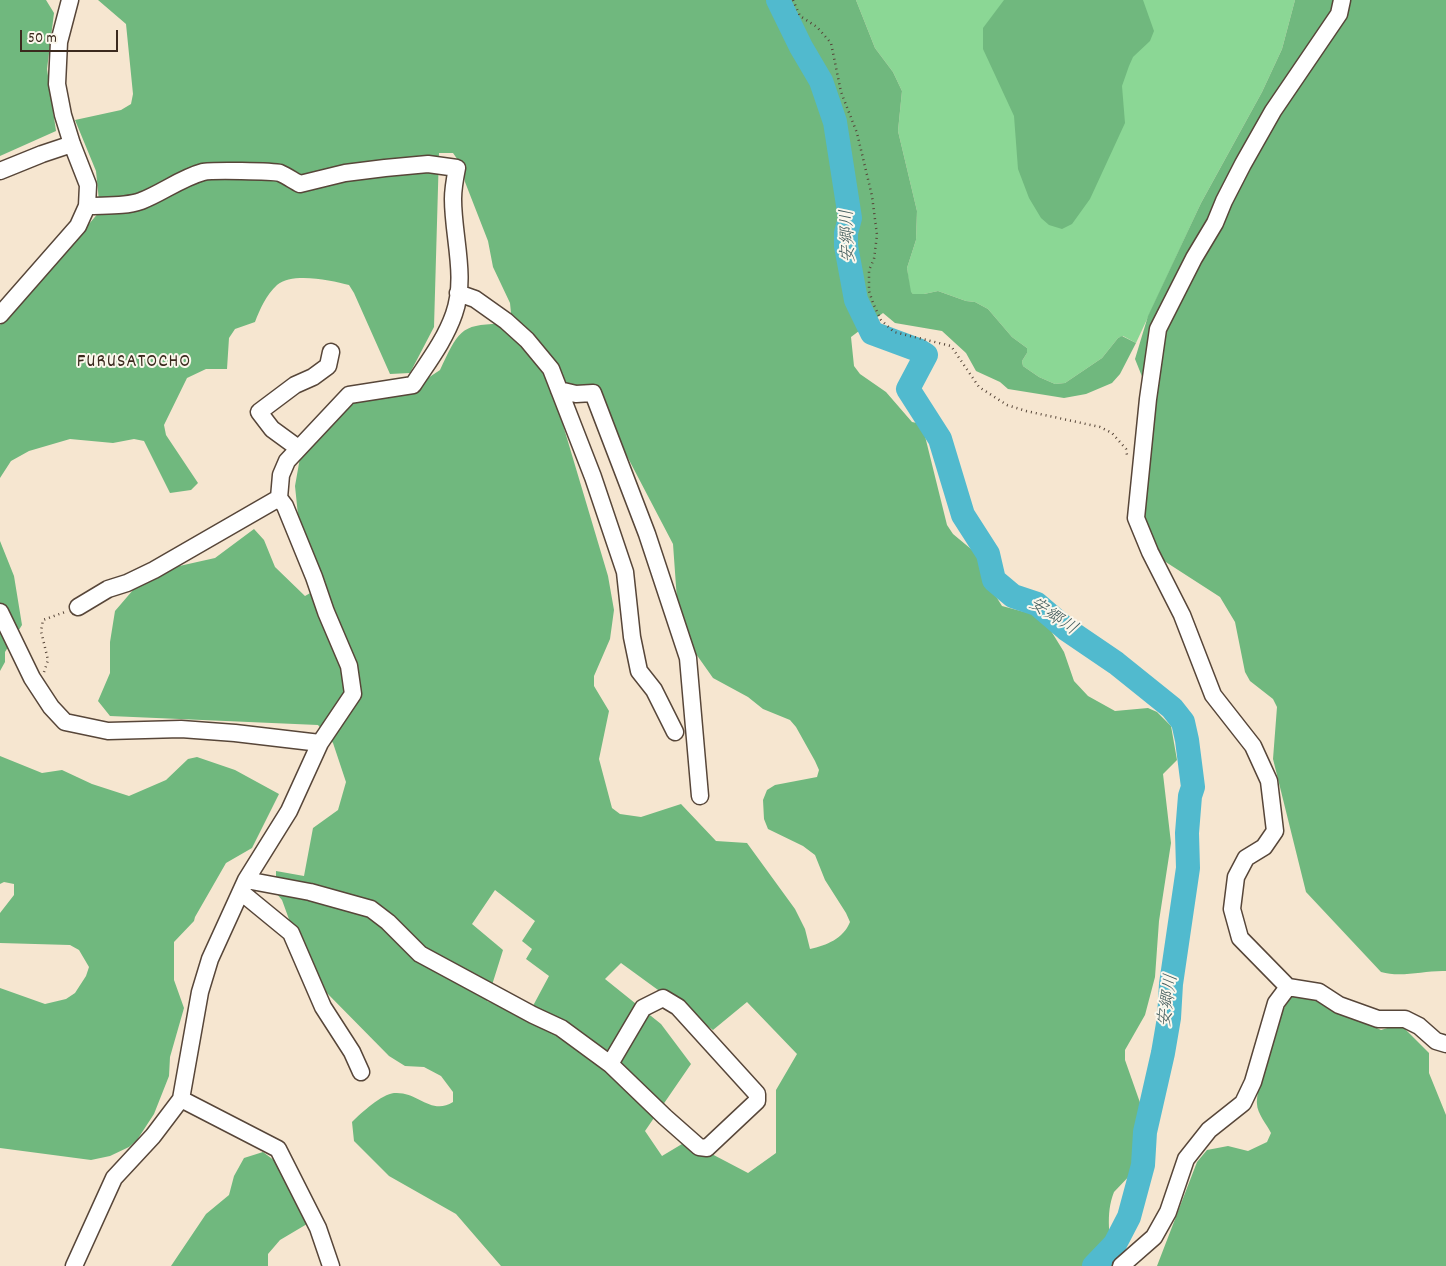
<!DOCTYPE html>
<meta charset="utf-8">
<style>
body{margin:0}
#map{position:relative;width:1446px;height:1266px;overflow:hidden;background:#f6e6d0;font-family:Dekko,sans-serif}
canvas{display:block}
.scale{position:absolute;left:20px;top:30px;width:98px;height:22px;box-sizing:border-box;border:2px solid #3b2a1e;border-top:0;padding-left:6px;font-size:15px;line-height:18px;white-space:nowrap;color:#3b2a1e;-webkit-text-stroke:4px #fbf7ec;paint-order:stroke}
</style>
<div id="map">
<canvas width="1446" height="1266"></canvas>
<div class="scale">50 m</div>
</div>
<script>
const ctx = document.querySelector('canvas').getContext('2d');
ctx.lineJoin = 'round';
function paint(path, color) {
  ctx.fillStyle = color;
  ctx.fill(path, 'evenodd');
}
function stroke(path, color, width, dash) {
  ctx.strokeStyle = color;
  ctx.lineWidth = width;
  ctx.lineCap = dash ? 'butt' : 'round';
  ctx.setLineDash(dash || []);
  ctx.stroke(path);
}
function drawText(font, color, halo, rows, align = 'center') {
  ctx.font = font + ' Dekko,"Klee One",sans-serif';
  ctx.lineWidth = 4;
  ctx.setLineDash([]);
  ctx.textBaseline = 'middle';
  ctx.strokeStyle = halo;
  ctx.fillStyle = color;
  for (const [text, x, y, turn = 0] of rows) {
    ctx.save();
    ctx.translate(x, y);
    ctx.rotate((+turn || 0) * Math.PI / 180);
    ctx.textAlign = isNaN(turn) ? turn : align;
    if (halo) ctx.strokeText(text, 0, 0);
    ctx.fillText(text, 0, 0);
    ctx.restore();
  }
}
paint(new Path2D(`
 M856 0H1295L1282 49 1262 92 1201 203 1136 343 1123 336 1118 338 1102 358 1065 383 1055 384 1039 377 1023 366 1022 361 1027 353V348L1012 337 988 309 975 302 966 301 938 291 924 294H913L910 292 907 268 916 240 917 211 898 131 902 91 893 72 875 48Z`), '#8bd795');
paint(new Path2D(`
 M0 0H46L54 13 47 69 56 131 0 156Z
 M98 0H856L875 48 893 72 902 91 898 131 917 211 916 240 907 268 911 292 913 294H924L938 291 966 301 975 302 988 309 1012 337 1027 348V353L1022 361 1023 366 1039 377 1055 384 1065 383 1102 358 1118 338 1122 336 1136 343 1120 374 1112 383 1086 394 1064 398 1008 389 1000 382 976 371 966 353 942 331 895 323 883 313 851 337 854 366 860 374 886 392 912 422 922 424 947 525 953 534 977 554 982 574 1002 606 1032 614 1048 626 1064 652 1074 681 1088 696 1115 711 1148 708 1157 712 1171 726 1177 760 1163 774 1171 843 1159 921 1155 977 1145 1015 1125 1050V1060L1156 1148 1114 1192C1105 1214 1110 1239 1113 1262L1112 1266H501L456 1214 389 1176 354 1141 352 1122C361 1113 382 1094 394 1093 418 1091 431 1116 453 1102V1092L441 1076 424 1067 405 1066 389 1056 321 987 294 933 282 900 276 893V871L304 876 313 828 338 810 346 782 333 743 318 725 110 716 98 701 110 673V642L115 611 139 583 166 569 215 558 254 529 264 540 275 567 305 596 326 584 299 525 295 486 301 452 353 400 419 384 440 370C459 330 460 323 507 324L511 313 510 303 493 267 488 241 465 182 462 166 453 153H439L434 327 410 373 390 374 354 293 349 285C331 280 292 272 277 285 266 295 260 309 255 322L235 329 229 338 227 369H206L187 378 164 425 166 435 198 483 191 490 170 493 144 441 134 439 113 443 70 439 29 451 11 461 0 478V325L20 305 100 211 96 171 75 120 121 110 131 104 133 94 126 24ZM596 386 605 414 673 544 677 600 689 644 713 678 748 697 763 709 790 720 796 727 815 761 819 770 817 777 775 785 767 790 763 800 764 819 768 829 803 846 815 855 825 880 846 913 850 922C843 939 827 945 810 949L805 929 795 909 747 843 716 841 681 804 641 817 620 814 612 808 599 759 609 711 594 686V676L610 639 614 610 608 576 552 388ZM495 890 535 921 522 941 532 949 526 959 549 976 527 1017 487 1001 503 950 472 924ZM621 963 713 1030 747 1002 797 1054 776 1090V1153L748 1173 687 1141 662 1156 645 1131 691 1064 661 1024 605 979Z
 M1004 0H1143L1154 31 1150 41 1133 57 1129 66 1122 86 1125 123 1090 199 1072 224 1062 229 1049 225 1041 218 1029 198 1018 169 1014 116 983 49V28Z
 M1295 0H1446V971C1425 970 1402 978 1381 972L1306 892 1273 759 1277 707 1273 699 1250 681 1245 672 1235 622 1220 597 1158 557 1141 511 1153 404 1135 359 1148 316 1201 203 1262 92 1282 49Z
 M0 541 14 576 22 625 5 652V662L0 671Z
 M0 756 42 773 62 770 92 784 129 796 166 780 188 759 197 757 235 770 279 794 252 848 226 863 195 917 194 921 174 942V980L184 1008 170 1057 169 1076 154 1114 137 1140 129 1147 110 1156 91 1160 0 1148V988L45 1004 66 999 75 993 86 976 89 967 79 950 70 945 0 943V913L14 895V884L4 882 0 884Z
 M1311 995 1381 1030 1400 1024 1429 1053V1073L1446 1115V1266H1157L1197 1162 1207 1150 1228 1146 1248 1151 1267 1142 1271 1133C1267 1125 1257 1113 1257 1104 1257 1081 1277 1014 1291 997Z
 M263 1152 279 1164 307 1224 280 1240 268 1254V1266H171L206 1214 229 1195 234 1176 244 1158Z`), '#70b87e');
stroke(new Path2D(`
 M778 0 801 47 821 81 835 122 850 218 846 233V246L856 300 872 333 918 350 926 355 908 389 940 439 963 515 988 554 994 580 1013 596 1037 604 1066 629 1116 663 1172 708 1183 722 1187 740 1193 787 1190 796 1187 833 1188 868 1171 984 1169 1018 1163 1053 1145 1132 1143 1165 1129 1217 1115 1244 1094 1266`), '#51bace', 24);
const minor = new Path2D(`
 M1342 0 1339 14 1273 111 1243 164 1224 201 1215 223 1194 258 1158 329 1148 399 1136 518 1150 552 1182 615 1213 695 1253 746 1269 781 1275 831 1264 847 1246 858 1236 877 1232 909 1240 938 1288 987 1319 992 1339 1005 1378 1019H1405L1419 1026 1436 1041 1446 1044
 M0 171 42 154 72 144
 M458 293 475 299 506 321 527 340 551 369 593 477 625 572 632 637 639 671 654 690 675 732
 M0 315 78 226 87 206 88 185 72 144 63 115 57 84 59 42 70 0
 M559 390 576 394 593 393 647 534 688 658 700 796
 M298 448 272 429 259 412 295 385 313 377 328 366 331 352
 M78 607 108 589 127 583 154 570 279 498
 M0 612 32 678 51 707 65 722 108 731 181 729 235 733 320 743
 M246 880 310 892 371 909 388 922 420 954 533 1015 561 1028 610 1064 665 1117 699 1147 707 1148 757 1101V1094L678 1007 663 998 643 1008 610 1064
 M241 892 291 933 323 1007 352 1052 361 1072
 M181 1099 278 1149 318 1228 331 1266
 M74 1266 114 1178 153 1136 181 1099 200 992 210 959 246 880 289 811 320 743 353 694 349 666 326 612 314 577 285 506 279 498 281 475 287 461 349 395 413 385C428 362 445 340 454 314 467 277 453 237 453 199 453 189 455 178 457 168L428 164 385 168 345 173 300 184C294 181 287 176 280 173 273 171 210 170 203 172 181 178 162 193 141 201 124 207 105 205 87 206
 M1121 1266 1154 1237 1168 1212 1186 1159 1209 1130 1243 1103 1253 1082 1276 1003 1288 987`);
stroke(minor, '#574639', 19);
stroke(new Path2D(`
 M793 0 800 16 817 27 831 43 841 92 857 133 872 196 877 235 874 259 869 270V291L873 303 881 320 894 332 951 346 979 387 1007 405 1026 411 1100 427 1112 433 1126 449 1127 455
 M44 672 48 660 41 631 43 620 65 612`), '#574639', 2.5, [1, 4]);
stroke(minor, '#fff', 16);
drawText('italic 18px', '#435c5c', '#fbf7ec', [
 ["安郷川",850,236,-92],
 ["安郷川",1052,618,33],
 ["安郷川",1170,1001,-82]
]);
ctx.letterSpacing = '1px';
drawText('19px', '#3b2a1e', '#fbf7ec', [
 ["FURUSATOCHO",134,363]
]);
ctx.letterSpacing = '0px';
</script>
